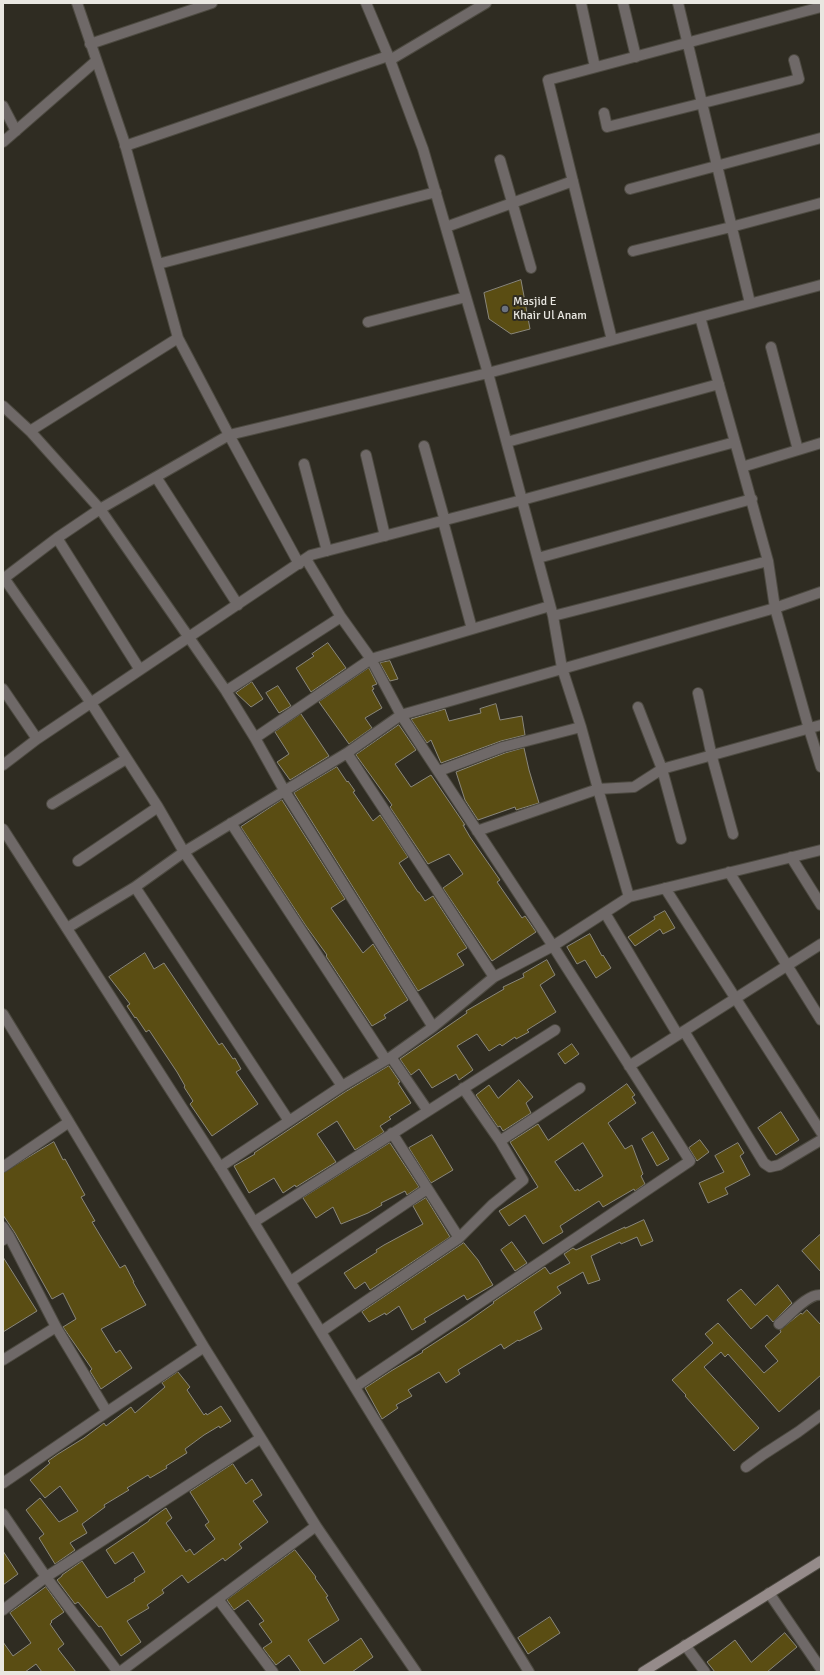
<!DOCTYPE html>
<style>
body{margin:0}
#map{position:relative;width:824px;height:1675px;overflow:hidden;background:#2f2c22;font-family:Signika,sans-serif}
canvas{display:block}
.frame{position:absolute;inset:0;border:4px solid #e9e7e1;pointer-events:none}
</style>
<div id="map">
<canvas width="824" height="1675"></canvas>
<div class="frame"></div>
</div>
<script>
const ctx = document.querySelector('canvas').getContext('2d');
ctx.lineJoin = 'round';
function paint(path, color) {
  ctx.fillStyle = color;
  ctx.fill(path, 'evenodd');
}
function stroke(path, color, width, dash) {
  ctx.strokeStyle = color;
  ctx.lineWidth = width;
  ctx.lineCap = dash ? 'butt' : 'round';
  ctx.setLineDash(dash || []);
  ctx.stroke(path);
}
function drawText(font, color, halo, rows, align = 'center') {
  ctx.font = font + ' Signika,sans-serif';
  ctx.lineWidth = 4;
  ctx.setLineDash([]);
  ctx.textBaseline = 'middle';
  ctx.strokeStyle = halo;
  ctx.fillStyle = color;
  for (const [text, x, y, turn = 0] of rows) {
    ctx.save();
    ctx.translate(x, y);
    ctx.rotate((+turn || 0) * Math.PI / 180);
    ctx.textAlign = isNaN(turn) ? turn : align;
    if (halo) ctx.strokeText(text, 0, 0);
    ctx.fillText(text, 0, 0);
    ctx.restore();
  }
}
const building = new Path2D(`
 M521 280 530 329 511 334 489 319 484 293Z
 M328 643 346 668 311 692 296 668 314 656 312 654Z
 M390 661 398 679 390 681 380 663Z
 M369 668 377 684 372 686 374 689 372 690 382 708 365 718 372 728 349 744 319 702Z
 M252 682 263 699 251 707 236 693Z
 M278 686 291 706 279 713 266 693Z
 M496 704 500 720 522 716 525 735 501 741 441 763 431 740 427 743 411 719 445 709 449 721 481 713 480 709Z
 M301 714 329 756 290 780 277 762 289 754 275 732Z
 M399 725 416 750 395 764 411 787 431 775 465 825H463L470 837 500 880 497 882 522 918 525 916 536 932 492 961 443 888 463 874 449 854 428 864 390 807 392 805 356 755Z
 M524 748 529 770 539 803 516 810 515 807 478 820 465 800 456 772 505 753Z
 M337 767 347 782 348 781 355 791 353 792 373 821 380 815 408 857 399 863 418 892H419L425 901 433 896 467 948 457 954 464 965 418 991 294 793Z
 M282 800 345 899 331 908 363 953 373 944 408 1000 384 1015 386 1018 372 1026 326 956 327 955 306 926 241 827Z
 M665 911 675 928 663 934 660 929 635 946 628 937 655 919 654 917Z
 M590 934 602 956 603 955 611 968 596 978 585 960 577 964 567 947Z
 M145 953 154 969 164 963 219 1045 222 1043 233 1059 235 1058 241 1069 236 1072 258 1104 212 1136 190 1104 193 1101 184 1087 185 1086 177 1072 149 1030 146 1032 136 1017 135 1018 127 1006 130 1004 109 977Z
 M547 960 555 975 540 985 556 1012 527 1030 529 1032 516 1039 515 1037 502 1046 500 1044 489 1051 477 1034 457 1046 473 1070 459 1080 456 1074 432 1088 419 1069 411 1075 400 1059 467 1013 466 1011 504 989 503 987 524 977 523 974Z
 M572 1044 579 1054 565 1064 558 1054Z
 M389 1066 400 1082 398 1083 411 1103 389 1117 391 1119 380 1126 384 1132 355 1150 337 1121 317 1134 336 1162 296 1187 295 1185 283 1193 274 1178 249 1193 234 1166 255 1154 254 1153 345 1092Z
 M519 1080 533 1097 526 1103 531 1113 503 1131 500 1126 498 1127 476 1095 489 1085 498 1098Z
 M627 1084 635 1095 632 1097 636 1103 608 1123 625 1149 632 1145 643 1174 641 1176 645 1184 635 1191 634 1189 603 1207 599 1201 560 1226 563 1232 543 1244 525 1215 509 1226 499 1211 538 1187 510 1142 538 1124 548 1140ZM583 1143 603 1176 579 1191 578 1189 575 1191 555 1162Z
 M781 1112 799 1140 776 1155 758 1128Z
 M653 1132 669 1159 657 1166 642 1139Z
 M432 1135 453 1170 431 1183 409 1148Z
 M700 1140 709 1152 697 1161 689 1148Z
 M54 1142 63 1160 65 1159 85 1195 81 1197 95 1221 92 1222 120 1268 125 1265 134 1282H133L146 1305 101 1329 116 1353 120 1350 132 1368 101 1389 90 1371 92 1369 63 1327 76 1319 63 1293 52 1299 15 1233 3 1215V1173Z
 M390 1143 419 1187 407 1195 405 1191 381 1203 382 1205 368 1213 341 1224 333 1207 316 1218 303 1198Z
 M738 1143 744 1153 740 1156 750 1175 725 1188 728 1194 708 1203 699 1183 724 1172 715 1156Z
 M426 1198 450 1237 370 1290 365 1282 355 1289 344 1273 377 1252 376 1250 384 1245 423 1224 413 1206Z
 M644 1220 653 1241 641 1246 637 1237 621 1244 620 1242 591 1256 600 1280 588 1284 583 1272 557 1287 561 1293 534 1312 542 1329 519 1341 518 1340 504 1349 501 1344 458 1370 460 1374 446 1383 439 1372 408 1390 412 1396 396 1405 398 1408 382 1419 365 1388 391 1371 423 1352 422 1351 467 1322 494 1303 493 1302 545 1267 550 1274 570 1263 564 1254 573 1248 576 1250 625 1227V1228Z
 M821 1234V1272L802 1251Z
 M512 1242 527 1263 515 1271 501 1250Z
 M464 1243 478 1260 493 1285 467 1300 464 1295 424 1319 426 1322 412 1330 399 1306 386 1315 385 1313 369 1322 362 1312Z
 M3 1257 37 1311 3 1332Z
 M778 1285 792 1303 773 1322 767 1315 751 1329 727 1300 741 1289 755 1305Z
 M807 1310 821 1325V1375L779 1412 728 1354 725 1357 721 1352 704 1367 759 1428 734 1451 685 1396 686 1395 672 1380 713 1343 705 1334 718 1323 764 1373 778 1361 765 1346 781 1332 780 1330 801 1313 802 1314Z
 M178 1372 190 1387 187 1390 204 1415 206 1413 207 1415 221 1406 231 1421 220 1428 219 1426 204 1435 185 1449 187 1453 166 1466 167 1468 150 1478 148 1475 127 1488 129 1490 104 1505 105 1507 82 1524 87 1533 70 1543 75 1550 55 1564 39 1538 44 1534 26 1510 40 1498 59 1522 78 1511 60 1486 45 1498 30 1480 50 1463 48 1461 58 1454 84 1438 104 1423 106 1426 131 1407 135 1413 165 1387 162 1383Z
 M233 1464 246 1484 252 1479 262 1495 253 1501 268 1522 239 1544 242 1548 225 1561 223 1558 188 1583 182 1575 162 1590 164 1593 147 1605 149 1608 127 1621 141 1642 121 1656 101 1626 99 1627 78 1602 75 1604 57 1580 62 1576V1575L82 1561 107 1598 135 1581 134 1579 145 1572 133 1552 115 1564 106 1550 149 1521V1520L166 1508 172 1518 166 1523 186 1552 190 1549 194 1555 215 1539 205 1525 209 1522 190 1492Z
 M295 1550 316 1577 315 1578 328 1596 326 1597 339 1620 308 1640 324 1664 361 1638 373 1657 352 1672H301L289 1655 276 1665 263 1648 272 1642 259 1624 264 1621 248 1600 234 1610 227 1600Z
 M3 1551 18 1574 3 1585Z
 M46 1587 64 1612 51 1621 52 1622 50 1624 64 1644 58 1649 76 1672H42L36 1664 25 1672H3V1642L13 1656 31 1643 10 1613Z
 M550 1617 560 1633 528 1654 518 1638Z
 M785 1633 797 1647 767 1672H715L707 1662 735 1640 751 1662Z`);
paint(building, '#5a4d13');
stroke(building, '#8a877b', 1);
const minor = new Path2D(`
 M77 3 124 141 178 338 229 435 488 373 553 616 562 668 581 727 598 789 477 831
 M366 3 390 60 423 149 488 373 700 317 735 442
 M581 3 595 67
 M623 3 636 57
 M678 3 750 303
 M90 44 212 3
 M390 60 486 3
 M3 106 16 131
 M604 113 607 127 799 79 794 60
 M3 142 96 61
 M125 146 388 56
 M500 160 531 268
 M630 189 821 138
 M446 227 573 181
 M633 251 731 227 821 203
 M158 264 436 192
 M700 317 821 285
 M368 322 466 297
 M612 340 548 80 821 7
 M771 347 798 450
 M3 406 30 431 100 509 57 538 3 579
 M30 431 178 338
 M507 442 719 384
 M424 446 445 521
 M366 455 385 536
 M304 464 327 551
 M742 467 768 561 775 608 809 729 821 767
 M156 477 238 605
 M443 521 472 629
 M57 538 140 670
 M538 558 752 499
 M299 564 229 435 100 509 226 691 255 738 284 790 433 1027
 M4 578 91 703 158 807 184 852 342 1086
 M553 616 768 561
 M341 617 371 659 401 715 553 946 629 897 821 850
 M3 689 37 739
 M226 691 341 617 306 559
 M698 693 712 757 733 834
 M638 707 662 769 681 839
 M255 738 371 659 550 606
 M347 753 494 977
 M3 765 37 739 311 555 522 500 735 442 742 467 821 443
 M439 771 503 747 581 727
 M52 804 126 759
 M231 823 386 1060
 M791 857 821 905
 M78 861 158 807
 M729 872 821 1020
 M135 887 289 1121
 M665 888 821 1132
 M629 897 598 789 634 787 662 769 821 725
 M605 913 678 1035
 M67 928 135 887 184 852 347 753 401 715 775 608 821 592
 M3 1014 69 1122 3 1167
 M684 1031 764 1163 770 1167 779 1165 821 1140
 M391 1057 428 1111
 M629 1066 821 944
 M69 1122 204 1347 316 1526
 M392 1133 459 1238
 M500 1141 580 1088
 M220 1167 342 1086 391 1057 433 1027 494 977 553 946 690 1161 355 1387
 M254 1222 555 1030
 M3 1227 9 1236 3 1240
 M9 1236 56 1327
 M291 1281 427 1189
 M779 1324C789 1316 808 1293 821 1295
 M322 1331 459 1238 492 1205 523 1180 500 1141 463 1088
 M3 1360 56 1327 107 1412 204 1347
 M746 1467 764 1454 798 1432 821 1415
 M3 1483 107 1412
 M3 1514 46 1577 261 1438
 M769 1593 821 1669
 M218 1599 273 1672
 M3 1610 46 1577 118 1672
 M685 1645 705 1672
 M120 1672 316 1526 416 1672`);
const tertiary = new Path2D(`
 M3 829 220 1167 529 1672`);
const secondary = new Path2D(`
 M643 1672 821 1561`);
stroke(minor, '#4d4a41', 12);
stroke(tertiary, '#4d4a41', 12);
stroke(secondary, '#4d4a41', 12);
stroke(minor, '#6f6968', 10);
stroke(tertiary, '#6f6968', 10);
stroke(secondary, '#958b8a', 10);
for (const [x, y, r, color] of [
 [505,309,4,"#6b7280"]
]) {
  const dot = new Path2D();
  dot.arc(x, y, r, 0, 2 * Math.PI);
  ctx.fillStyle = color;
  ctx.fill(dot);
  stroke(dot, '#2f2c22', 1.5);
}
drawText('12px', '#e9e7e1', '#2f2c22', [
 ["Masjid E",513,302],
 ["Khair Ul Anam",513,316]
], 'left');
</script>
